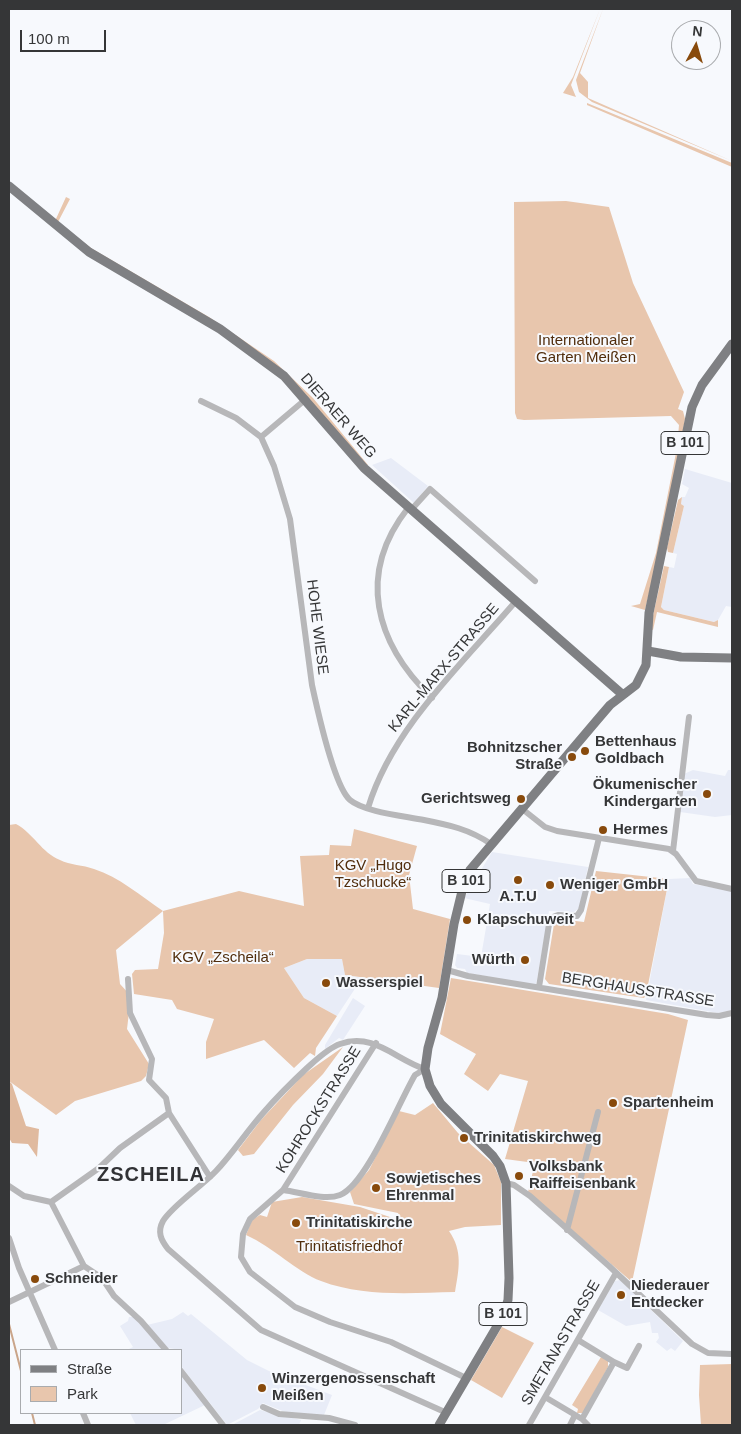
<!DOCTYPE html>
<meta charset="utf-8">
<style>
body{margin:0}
#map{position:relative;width:741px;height:1434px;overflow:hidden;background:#f7f9fd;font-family:Arial,sans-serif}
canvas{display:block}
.frame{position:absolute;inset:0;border:10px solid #353637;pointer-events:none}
.legend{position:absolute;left:20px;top:1349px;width:162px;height:65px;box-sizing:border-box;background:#f7f9fd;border:1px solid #a9abae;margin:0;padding:6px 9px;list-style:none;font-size:15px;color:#353637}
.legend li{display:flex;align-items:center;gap:10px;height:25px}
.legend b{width:25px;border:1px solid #a9abae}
.north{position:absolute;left:671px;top:20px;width:50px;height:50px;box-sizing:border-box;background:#f7f9fd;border:1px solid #a9abae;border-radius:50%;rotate:6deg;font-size:14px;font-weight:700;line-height:20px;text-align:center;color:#353637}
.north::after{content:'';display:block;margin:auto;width:18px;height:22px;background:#884a0c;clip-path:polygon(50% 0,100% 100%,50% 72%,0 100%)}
.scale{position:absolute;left:20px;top:30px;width:86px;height:22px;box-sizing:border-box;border:2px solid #353637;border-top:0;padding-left:6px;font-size:15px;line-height:18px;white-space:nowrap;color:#353637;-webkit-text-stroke:4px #f7f9fd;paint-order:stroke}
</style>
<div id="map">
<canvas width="741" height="1434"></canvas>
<div class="frame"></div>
<ul class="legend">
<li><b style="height:6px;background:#7f8083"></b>Straße</li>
<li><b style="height:14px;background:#e8c6ad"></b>Park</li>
</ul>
<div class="north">N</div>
<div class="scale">100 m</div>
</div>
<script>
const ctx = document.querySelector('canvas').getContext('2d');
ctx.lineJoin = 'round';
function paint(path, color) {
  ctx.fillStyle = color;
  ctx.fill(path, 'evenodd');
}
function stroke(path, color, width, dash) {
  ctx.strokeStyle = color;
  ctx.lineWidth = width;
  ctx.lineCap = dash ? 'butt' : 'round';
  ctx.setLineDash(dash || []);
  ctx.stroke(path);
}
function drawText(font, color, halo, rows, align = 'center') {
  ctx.font = font + ' Arial,sans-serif';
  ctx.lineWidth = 4;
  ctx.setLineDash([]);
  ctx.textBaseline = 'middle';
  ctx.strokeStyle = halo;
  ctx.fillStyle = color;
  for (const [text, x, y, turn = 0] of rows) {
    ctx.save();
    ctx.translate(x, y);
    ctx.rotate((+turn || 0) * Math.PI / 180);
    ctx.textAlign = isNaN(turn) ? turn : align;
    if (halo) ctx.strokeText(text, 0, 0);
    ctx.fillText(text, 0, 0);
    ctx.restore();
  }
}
paint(new Path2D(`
 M391 458 428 486 414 503 372 465Z
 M685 469 732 483V607L726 606 718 620 714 622 664 610 661 607 669 567 674 568 677 554 673 553 684 506 681 504 682 497H685L689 488 682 484Z
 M693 770 725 776 728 770H732V815L715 817 680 812 684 774Z
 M492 852 588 867 579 908 574 912 549 911 536 985 467 973 465 969 457 968 455 965 457 954 481 957 490 904 464 898Z
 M690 878 693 884 732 891V1010L718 1013 646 1000 669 879Z
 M307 959H342L345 975 362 978 337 1016 304 998 284 968Z
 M353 998 365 1006 343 1040 339 1038 325 1049V1045Z
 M620 1280 683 1341 675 1351 671 1348 667 1351 656 1342 659 1338 658 1333H652L650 1322 626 1326 598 1310 615 1281Z
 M183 1312 188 1316 191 1314 247 1360 269 1371 332 1395 324 1415 285 1412 263 1403 258 1409 227 1425 181 1366V1350L168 1348 147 1325 172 1319Z
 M129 1317H134L164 1350H127L133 1347 120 1326 128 1321Z
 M181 1375 205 1405 163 1425H136L130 1413H181Z
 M260 1410 301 1420 299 1425H232Z`), '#e8ecf7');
paint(new Path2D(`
 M600 9 571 85 576 97 563 93 573 77Z
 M603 9 580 73 588 82V98L732 161 592 102 579 92 576 80Z
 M587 103 732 163V167L587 105Z
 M66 197 70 199 58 222 91 248 209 317 274 361 313 398 368 465 364 466 289 378 97 254 55 221Z
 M566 201 609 207 633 283 684 392 678 409 683 411 685 419 667 517 645 610 631 606 640 604 656 553 677 448 679 425 671 416 524 420 517 419 515 413 514 202Z
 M682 497 681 504 684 506 673 553 668 552 667 548 678 500Z
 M664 566 669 567 661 607 664 610 714 622 718 620V627L657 612 653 630 650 629Z
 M16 824C33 833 42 853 60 860 70 865 83 865 94 869 119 877 141 896 163 911L239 891 304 906 300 856 329 855 330 845 351 846 354 829 417 846 409 875 413 909 450 919 439 988 345 975 342 959H307L284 968 304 998 337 1016 316 1048 315 1056 310 1053 294 1068 264 1040 206 1059V1042L214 1019 177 1009 172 1000 134 994 132 974 135 970 158 969 164 933 163 911 116 950 120 984 131 996 127 1029 149 1064 146 1076 141 1081 75 1101 56 1115 9 1081V825Z
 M596 871 669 879 646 995 644 998 549 984 545 979 554 924 559 919 584 922Z
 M451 978 668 1014 688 1020 632 1282 528 1192 535 1163 505 1159 528 1081 500 1074 488 1091 464 1074 476 1054 440 1034Z
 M343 1047 323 1074 293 1105 254 1154 243 1156 238 1150 261 1120 303 1075Z
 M433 1103 458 1133 494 1165 501 1182V1225L465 1227 449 1231C463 1251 459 1269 455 1292 410 1293 363 1297 321 1281 297 1272 273 1247 246 1235L252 1220 260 1215 267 1217 272 1202 302 1197 360 1207 402 1221 398 1213 354 1204 350 1192 369 1170 399 1111 415 1115Z
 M502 1327 534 1343 502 1398 471 1380Z
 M601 1357 608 1361V1367L583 1413H577L578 1409 572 1405Z
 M732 1364V1425H701L699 1395 700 1365Z`), '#e8c6ad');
paint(new Path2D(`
 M9 1081 12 1084 26 1126 39 1129 37 1157 28 1144 12 1143 9 1138Z`), '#e0ba9f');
stroke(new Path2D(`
 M9 1324 21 1371
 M32 1413 35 1425`), '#caa58a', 2);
stroke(new Path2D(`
 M201 401 236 418 261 437 274 466 290 519 312 685C317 708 334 786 350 800 364 812 405 816 424 820 449 825 469 829 491 844
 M261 437 306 399
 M408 508C356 574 375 643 432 698
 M411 510 430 489 535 581
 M368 808C392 728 463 663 516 601
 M521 808 545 827 557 831 669 849 676 854 696 881 732 889
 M673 851 689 717
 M447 970 468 976 707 1015 719 1016 732 1013
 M128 979 130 1013 152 1059 149 1080 166 1098 169 1113 210 1177
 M539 987 550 918 558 915 577 916 581 910 599 838
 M376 1043 283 1190 250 1219 243 1234 241 1257 250 1272 295 1307 330 1322 391 1342 466 1378
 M425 1069C396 1060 374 1032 340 1044 328 1048 316 1060 307 1068 292 1082 277 1097 264 1112 247 1131 233 1153 216 1171 202 1186 172 1206 163 1221 157 1232 161 1240 168 1249L261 1330 447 1413
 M506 1183 514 1185 530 1196 609 1266 692 1344 708 1353 732 1354
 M9 1186 24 1196 51 1202
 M283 1190C300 1192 324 1201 340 1195 366 1185 399 1102 415 1075L425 1069
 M51 1202 99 1168 120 1148 169 1113
 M51 1202 84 1266
 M567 1230 598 1112
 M9 1238 19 1268 55 1350
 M84 1266 102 1278 114 1296 141 1321 166 1350
 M9 1302 84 1266
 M578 1340 614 1362
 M181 1371 223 1425
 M545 1397 582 1419 588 1425
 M263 1407 279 1414 329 1418 355 1425
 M83 1413 88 1425
 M582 1419 614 1362 627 1368 639 1346
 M529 1425 616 1273
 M570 1425 575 1415`), '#b7b7b9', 6);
stroke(new Path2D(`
 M9 186 89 252 220 329 284 376 364 468 623 695
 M648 651 681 657 732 658
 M439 1425 503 1316 508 1300 509 1278 506 1183 500 1166 493 1156 441 1104 430 1086 425 1069 428 1048 442 998 454 924 463 887 470 870 598 719 610 705 636 685 646 665 649 613 692 407 702 385 732 344`), '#7f8083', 9);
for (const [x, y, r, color] of [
 [585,751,5,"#884a0c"],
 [572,757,5,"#884a0c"],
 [707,794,5,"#884a0c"],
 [521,799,5,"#884a0c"],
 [603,830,5,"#884a0c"],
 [518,880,5,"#884a0c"],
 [550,885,5,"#884a0c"],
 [467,920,5,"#884a0c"],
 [525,960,5,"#884a0c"],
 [326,983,5,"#884a0c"],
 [613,1103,5,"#884a0c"],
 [464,1138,5,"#884a0c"],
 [519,1176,5,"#884a0c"],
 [376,1188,5,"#884a0c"],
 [296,1223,5,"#884a0c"],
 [35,1279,5,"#884a0c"],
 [621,1295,5,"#884a0c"],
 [262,1388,5,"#884a0c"]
]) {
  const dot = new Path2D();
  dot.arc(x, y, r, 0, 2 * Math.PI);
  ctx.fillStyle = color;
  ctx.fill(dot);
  stroke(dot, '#f7f9fd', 2);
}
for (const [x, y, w] of [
 [685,443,48],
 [466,881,48],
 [503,1314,48]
]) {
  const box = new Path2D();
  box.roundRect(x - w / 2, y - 11.5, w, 23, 4);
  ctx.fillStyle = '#f7f9fd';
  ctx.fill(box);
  stroke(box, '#353637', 1);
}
drawText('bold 14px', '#353637', null, [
 ["B 101",685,443],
 ["B 101",466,881],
 ["B 101",503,1314]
]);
drawText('15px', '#512d0c', '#f7f9fd', [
 ["Internationaler",586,341],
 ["Garten Meißen",586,358],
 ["KGV „Hugo",373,866],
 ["Tzschucke“",373,883],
 ["KGV „Zscheila“",223,958],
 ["Trinitatisfriedhof",349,1247]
]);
drawText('15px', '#353637', '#f7f9fd', [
 ["DIERAER WEG",338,416,49],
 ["HOHE WIESE",317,627,83],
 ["KARL-MARX-STRASSE",444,668,-50],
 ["BERGHAUSSTRASSE",638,990,9],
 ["KOHROCKSTRASSE",319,1110,-58],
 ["SMETANASTRASSE",561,1343,-60]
]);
drawText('bold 15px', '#353637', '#f7f9fd', [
 ["Bettenhaus",595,742],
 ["Goldbach",595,759],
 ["Bohnitzscher",562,748,"right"],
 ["Straße",562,765,"right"],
 ["Ökumenischer",697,785,"right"],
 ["Kindergarten",697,802,"right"],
 ["Gerichtsweg",511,799,"right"],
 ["Hermes",613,830],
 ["Weniger GmbH",560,885],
 ["A.T.U",518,897,"center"],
 ["Klapschuweit",477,920],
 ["Würth",515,960,"right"],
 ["Wasserspiel",336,983],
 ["Spartenheim",623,1103],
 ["Trinitatiskirchweg",474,1138],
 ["Volksbank",529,1167],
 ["Raiffeisenbank",529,1184],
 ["Sowjetisches",386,1179],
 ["Ehrenmal",386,1196],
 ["Trinitatiskirche",306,1223],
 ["Schneider",45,1279],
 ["Niederauer",631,1286],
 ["Entdecker",631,1303],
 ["Winzergenossenschaft",272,1379],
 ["Meißen",272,1396]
], 'left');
ctx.letterSpacing = '1px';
drawText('bold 20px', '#313235', '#f7f9fd', [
 ["ZSCHEILA",151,1175]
]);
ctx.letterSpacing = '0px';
</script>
